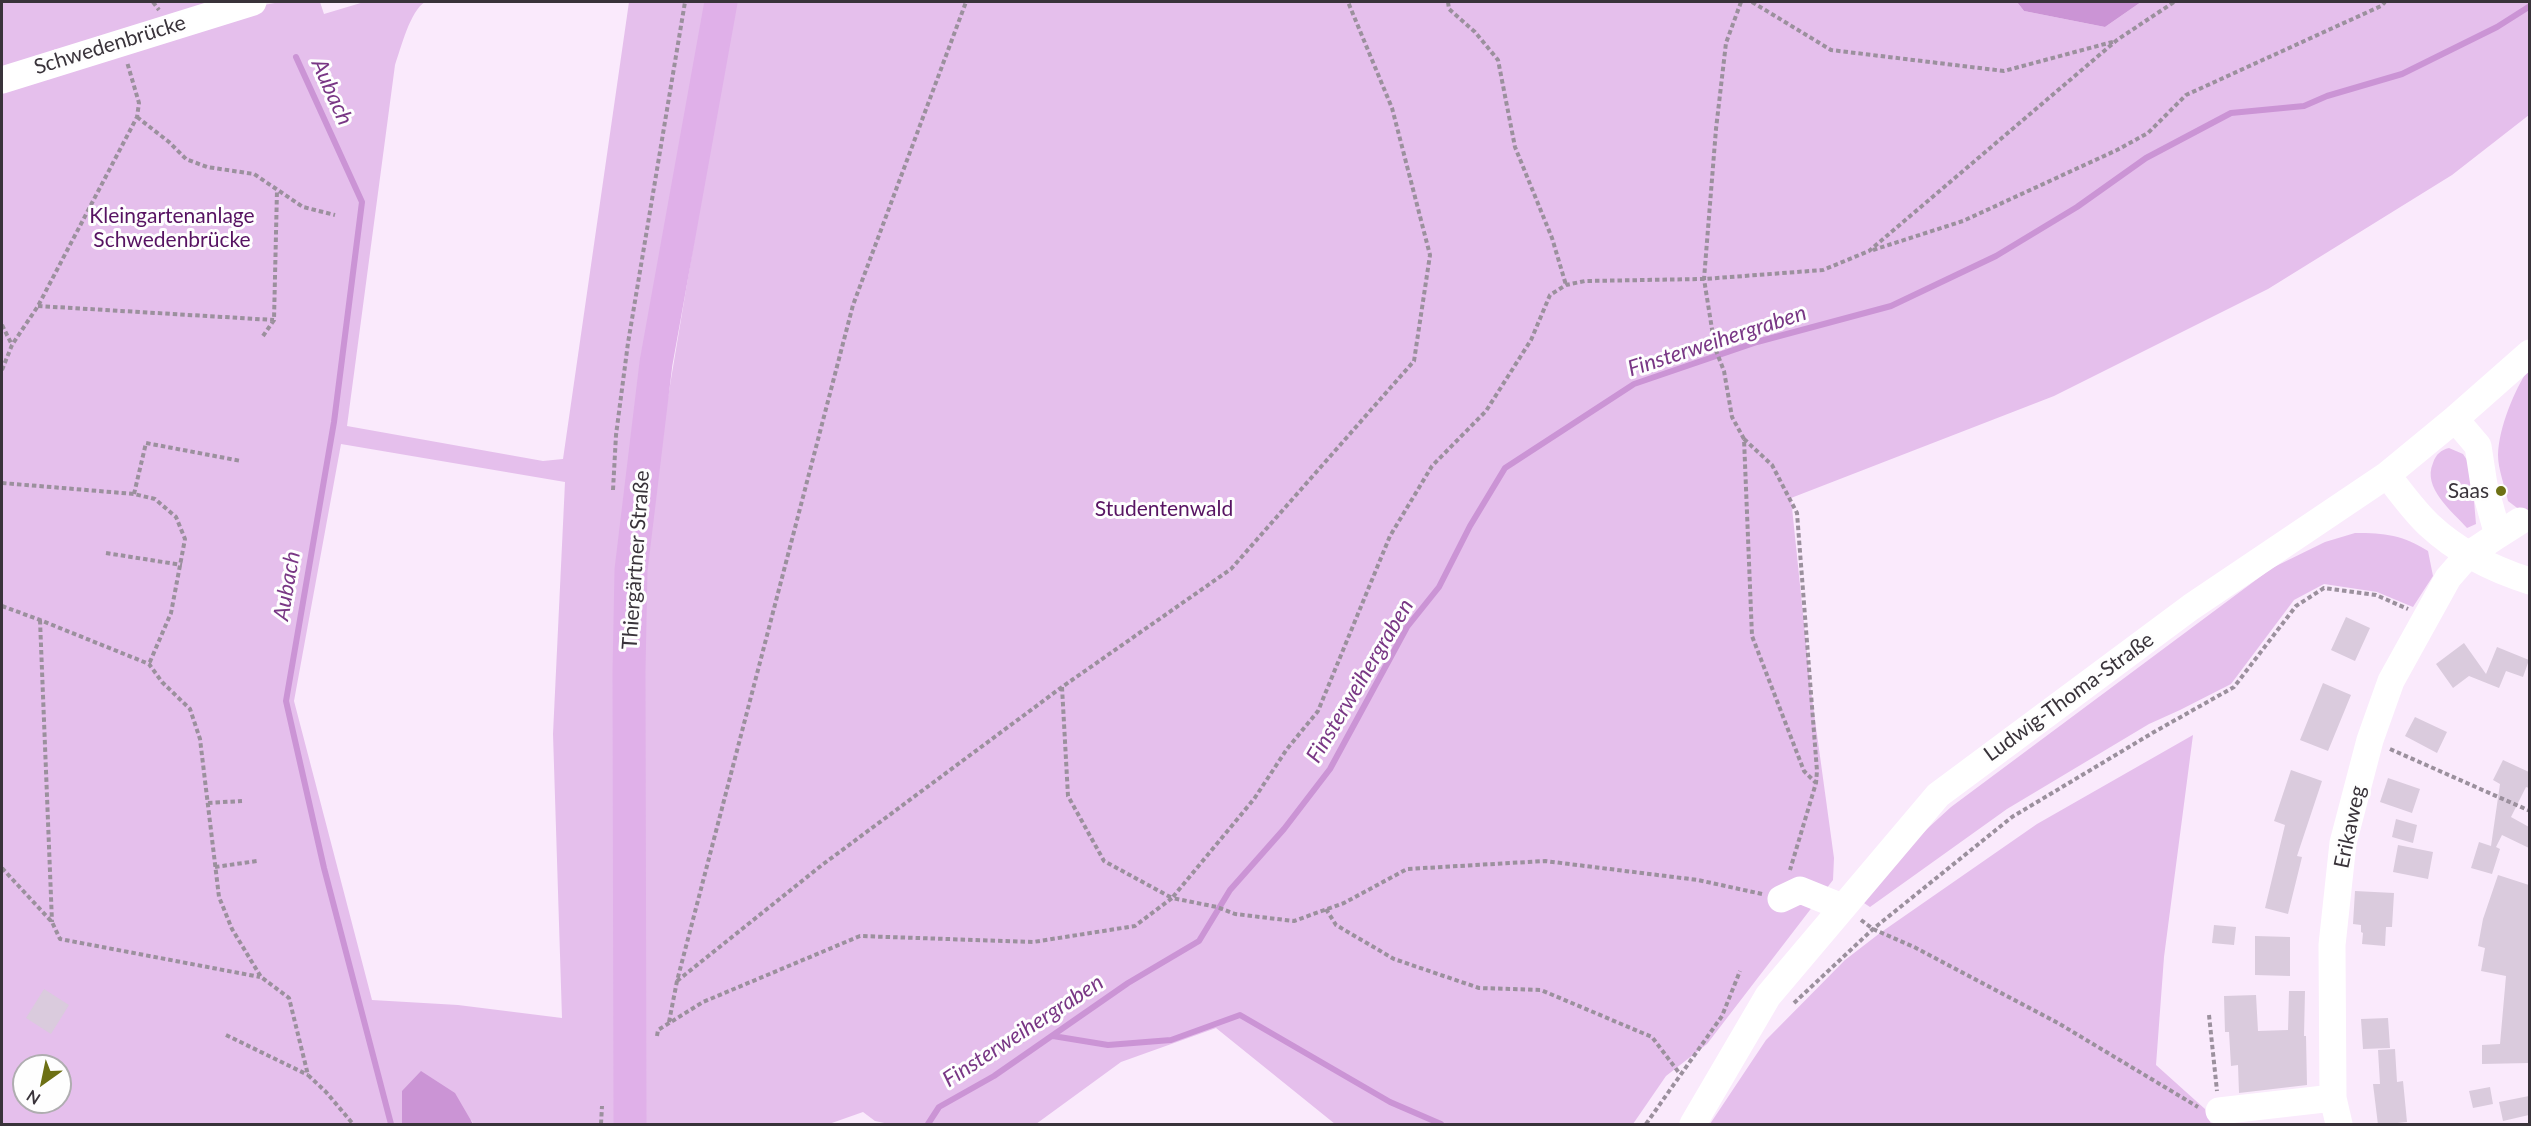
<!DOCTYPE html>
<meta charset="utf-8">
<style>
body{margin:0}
#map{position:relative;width:2531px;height:1126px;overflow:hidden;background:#faeafc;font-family:Lato,sans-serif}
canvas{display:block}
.frame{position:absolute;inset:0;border:3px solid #39333a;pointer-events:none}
.north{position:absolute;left:12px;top:1054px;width:60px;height:60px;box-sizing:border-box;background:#fefefe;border:2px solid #afadb0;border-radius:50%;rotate:213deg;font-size:16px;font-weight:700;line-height:24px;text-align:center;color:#39333a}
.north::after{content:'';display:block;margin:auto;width:21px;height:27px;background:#6d7014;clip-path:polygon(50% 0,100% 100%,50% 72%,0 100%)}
</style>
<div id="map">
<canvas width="2531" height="1126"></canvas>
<div class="frame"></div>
<div class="north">N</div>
</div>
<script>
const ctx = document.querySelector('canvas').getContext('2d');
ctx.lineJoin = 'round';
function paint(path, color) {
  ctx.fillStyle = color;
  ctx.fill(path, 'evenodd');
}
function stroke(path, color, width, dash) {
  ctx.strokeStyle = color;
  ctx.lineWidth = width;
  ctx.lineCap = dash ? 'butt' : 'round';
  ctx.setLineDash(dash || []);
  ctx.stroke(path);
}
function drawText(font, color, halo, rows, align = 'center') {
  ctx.font = font + ' Lato,sans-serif';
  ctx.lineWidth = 6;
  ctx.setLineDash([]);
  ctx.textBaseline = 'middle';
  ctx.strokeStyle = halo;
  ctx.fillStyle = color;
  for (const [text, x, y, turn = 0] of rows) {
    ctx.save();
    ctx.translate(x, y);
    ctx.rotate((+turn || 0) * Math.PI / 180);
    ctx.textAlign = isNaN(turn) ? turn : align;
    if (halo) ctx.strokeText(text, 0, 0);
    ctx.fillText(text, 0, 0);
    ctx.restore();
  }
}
paint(new Path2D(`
 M2 2H261L264 5 280 2H320L324 14 364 2H425C410 11 401 48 395 65L347 426 543 461 563 459 629 2H707L632 467 618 1124H473L472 1121 402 1091V1124H2ZM341 444 565 482 553 734 562 1018 458 1005 372 1000 294 701ZM24 1066H60V1102H24Z
 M734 2H2017L2024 11 2105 27 2141 2H2529V115L2452 175 2268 289 2054 396 1791 498 1811 691 1834 858 1833 880 1707 1044 1666 1076 1633 1124H1335L1216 1028 1121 1062 1036 1124H889L875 1121 863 1112 829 1124H635L638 671 656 469Z
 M2529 368V517L2508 501C2505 487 2498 469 2498 455 2499 427 2514 391 2529 368Z
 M2449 448 2463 454 2471 466 2476 524 2467 528C2452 511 2422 488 2433 463 2436 454 2441 450 2449 448Z
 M2355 533C2385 533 2403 535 2428 551L2433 576 2413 607 2377 592 2324 584 2294 600 2231 684 2180 710 2149 724 2007 809 1870 907 1861 901 1858 892 1951 807 2272 568 2325 542Z
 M2193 735 2164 957 2156 1065 2205 1109 2211 1124H1710L1766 1040 1845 960 1880 933 2037 824Z`), '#e5bfec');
paint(new Path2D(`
 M2017 2H2141L2105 27 2024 11Z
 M421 1071 455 1093 473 1124H402V1091Z`), '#cb94d5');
stroke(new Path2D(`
 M296 57 362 202 334 422 286 701 324 868 391 1124
 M1053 1036 1108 1045 1171 1040 1240 1015 1390 1102 1441 1124
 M928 1124 939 1107 994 1076 1128 983 1199 941 1230 890 1284 829 1330 769 1407 627 1439 587 1470 526 1505 468 1634 384 1757 342 1891 306 1996 256 2077 207 2146 158 2231 113 2304 106 2327 96 2402 74 2497 27 2530 6`), '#cb94d5', 6);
paint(new Path2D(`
 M2346 617 2370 628 2355 661 2331 650Z
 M2464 643 2486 674 2497 647 2529 660 2523 677 2506 671 2499 688 2469 676 2453 688 2436 664Z
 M2323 683 2351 695 2328 751 2300 740Z
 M2415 717 2447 732 2437 753 2405 736Z
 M2503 760 2529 772V788L2526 787 2511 817 2529 827V848L2502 835 2496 847 2500 849 2492 874 2471 868 2479 842 2491 846 2500 784 2493 780Z
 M2291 770 2322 781 2297 856 2302 857 2288 914 2265 908 2285 825 2274 821Z
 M2388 778 2420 789 2412 813 2380 802Z
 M2396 819 2417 825 2413 843 2392 837Z
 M2398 845 2433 852 2428 879 2393 872Z
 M2498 875 2529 885V1063L2482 1064V1045L2500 1044 2506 976 2481 971 2485 948 2478 946 2483 919Z
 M2355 891 2394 893 2392 927H2386L2385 946 2362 944 2363 933 2361 932V925L2353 924Z
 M2214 925 2236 927 2234 945 2212 943Z
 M2255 936 2290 937V976L2255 975Z
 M44 989 69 1005 51 1034 26 1018Z
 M2289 991H2305L2304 1036H2306L2307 1085 2239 1093 2238 1065 2231 1066 2229 1032H2225L2224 996 2256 995 2258 1031 2288 1030Z
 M2388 1018 2390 1048 2363 1049 2361 1019Z
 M2395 1049 2397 1082 2403 1081 2407 1122 2378 1125 2373 1084H2380L2378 1050Z
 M2490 1087 2493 1104 2473 1108 2469 1091Z
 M2529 1096V1115L2503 1121 2499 1102Z`), '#dacbdd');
stroke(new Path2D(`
 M153 2 159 10
 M1448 2 1449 9 1475 32 1498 60 1515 147 1552 238 1566 285
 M1741 2 1726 43 1716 129 1704 279 1715 348 1724 371 1732 417 1744 439 1752 636 1804 771 1816 783
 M1752 2 1831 50 2004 71 2116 41
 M137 117 169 142 186 159 207 167 254 174 303 207 335 215
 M1873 250 1963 221 2117 150 2148 133 2186 95 2381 6 2385 2
 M38 306 274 320
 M2 325 12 345
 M263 336 274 320 277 190
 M2 370 12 345 38 306 137 117 139 103 127 62
 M1744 439 1772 465 1797 513 1817 771 1816 783 1790 870
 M2 483 134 494 155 499 176 517 185 539 171 613 149 664
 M613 490 616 435 628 343 685 2
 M134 494 146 443 241 461
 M106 553 182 565
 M2 606 40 620 149 664 162 682 190 709 200 739 219 897 232 929 261 977 289 998 308 1075 326 1092 353 1124
 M40 620 52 922
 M1062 687 1068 796 1104 861 1172 898 1254 799 1287 749 1318 711 1390 536 1432 466 1486 411 1531 340 1550 295 1566 285 1585 281 1704 279 1823 270 1869 251 2117 40 2174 2
 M2390 749 2530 811
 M208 803 242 801
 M215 867 257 861
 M2 868 52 922 60 939 260 977
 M1326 909 1336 925 1394 959 1479 988 1541 990 1652 1037 1680 1074
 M1861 920 1873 929 1914 947 2058 1023 2198 1107
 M677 981 822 865 1062 687 1231 569 1414 361 1430 255 1392 108 1348 2
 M1794 1003 1873 929 2012 817 2154 732 2234 687 2296 606 2324 588 2376 595 2408 609
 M2209 1015 2217 1091
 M669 1022 677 981 853 305 966 2
 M226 1035 308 1075
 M657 1036 658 1030 703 1002 860 936 1033 942 1135 926 1172 898 1217 907 1235 914 1294 921 1344 903 1407 869 1545 861 1698 880 1762 894
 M601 1124 602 1106
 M1646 1124 1722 1016 1740 971`), '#9b909d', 4, [4.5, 3]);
stroke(new Path2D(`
 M2 80 253 2
 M2387 475C2400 491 2413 510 2429 525 2458 552 2491 569 2530 581
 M2498 535 2520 521
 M1781 899 1800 890 1842 907
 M2219 1111 2333 1098
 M1693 1124 1768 996 1938 795 2191 607 2387 475 2455 419 2530 353
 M2339 1124 2333 1098 2332 945 2343 843 2370 740 2391 681 2448 578 2468 555 2498 535 2484 485 2478 446 2455 419`), '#fff', 27);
stroke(new Path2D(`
 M630 1124 629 671 631 570 656 363 721 2`), '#e0b0e9', 33);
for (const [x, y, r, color] of [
 [2501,491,6,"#6d7014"]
]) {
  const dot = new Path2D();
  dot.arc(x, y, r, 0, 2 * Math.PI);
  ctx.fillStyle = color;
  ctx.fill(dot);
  stroke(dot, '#fefefe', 2);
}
drawText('21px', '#39333a', '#fefefe', [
 ["Schwedenbrücke",110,45,-17],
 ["Thiergärtner Straße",636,560,-86],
 ["Ludwig-Thoma-Straße",2069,697,-36],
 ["Erikaweg",2350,827,-78]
]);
drawText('21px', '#571362', '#fefefe', [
 ["Kleingartenanlage",172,216],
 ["Schwedenbrücke",172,240],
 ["Studentenwald",1164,509]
]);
drawText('21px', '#39333a', '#fefefe', [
 ["Saas",2489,491]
], 'right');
drawText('italic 22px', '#793785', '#fefefe', [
 ["Aubach",332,92,66],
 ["Finsterweihergraben",1717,341,-18],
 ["Aubach",287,586,-80],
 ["Finsterweihergraben",1360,681,-59],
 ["Finsterweihergraben",1023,1031,-33]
]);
</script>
